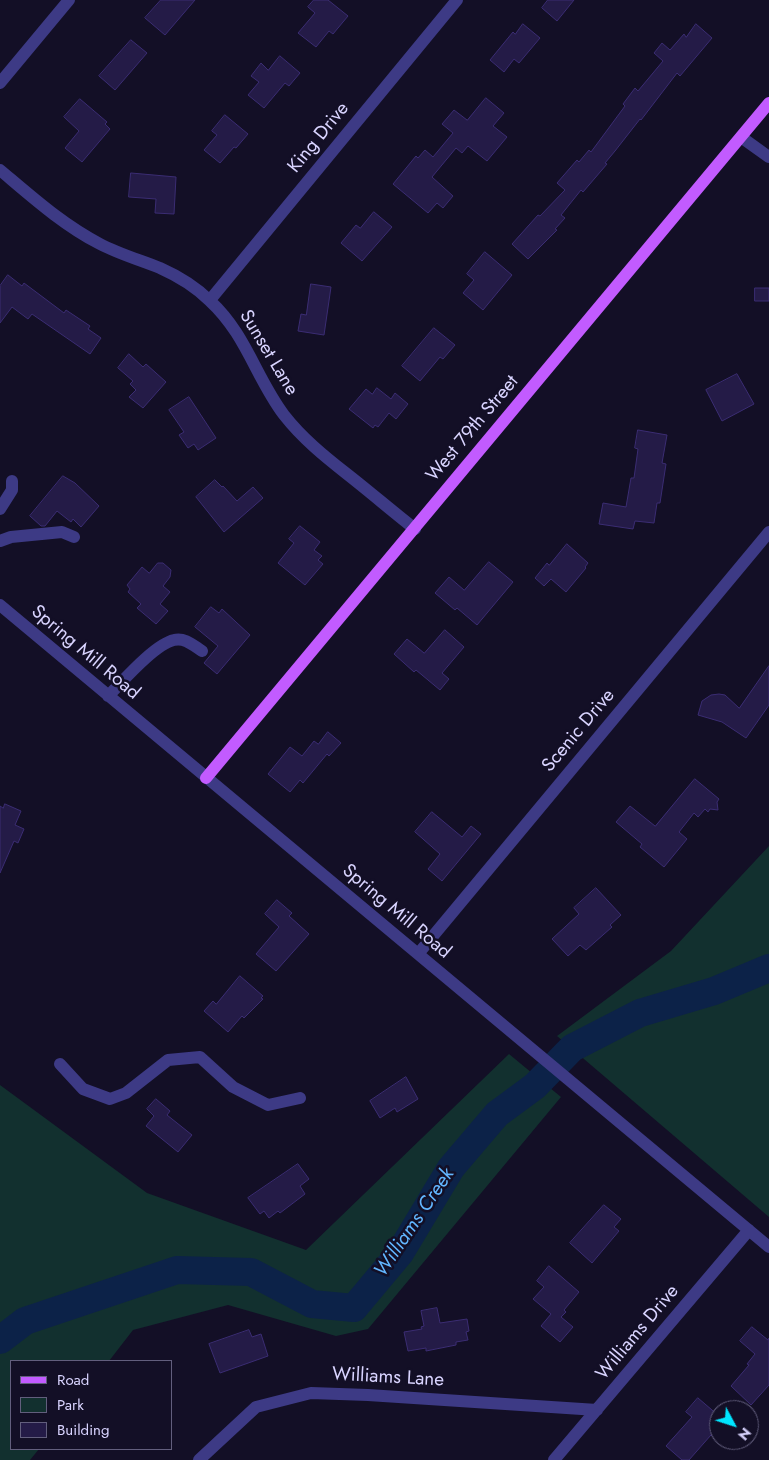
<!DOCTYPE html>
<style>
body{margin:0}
#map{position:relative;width:769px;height:1460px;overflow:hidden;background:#130f26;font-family:Jost,sans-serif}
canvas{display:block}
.legend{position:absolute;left:10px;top:1360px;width:162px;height:90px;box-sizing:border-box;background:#130f26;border:1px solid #625e7d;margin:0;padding:6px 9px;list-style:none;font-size:15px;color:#d9d4ff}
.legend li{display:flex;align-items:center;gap:10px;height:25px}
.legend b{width:25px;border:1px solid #625e7d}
.north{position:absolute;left:709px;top:1400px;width:50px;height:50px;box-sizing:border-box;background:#130f26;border:1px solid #625e7d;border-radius:50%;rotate:130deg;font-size:14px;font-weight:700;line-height:20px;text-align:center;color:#d9d4ff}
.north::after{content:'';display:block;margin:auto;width:18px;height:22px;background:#00e5ff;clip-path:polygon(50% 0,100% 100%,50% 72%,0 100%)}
</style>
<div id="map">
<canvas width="769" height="1460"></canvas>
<ul class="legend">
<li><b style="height:6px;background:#c25bff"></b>Road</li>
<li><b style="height:14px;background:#12302f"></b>Park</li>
<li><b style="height:14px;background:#241b47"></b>Building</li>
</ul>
<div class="north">N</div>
</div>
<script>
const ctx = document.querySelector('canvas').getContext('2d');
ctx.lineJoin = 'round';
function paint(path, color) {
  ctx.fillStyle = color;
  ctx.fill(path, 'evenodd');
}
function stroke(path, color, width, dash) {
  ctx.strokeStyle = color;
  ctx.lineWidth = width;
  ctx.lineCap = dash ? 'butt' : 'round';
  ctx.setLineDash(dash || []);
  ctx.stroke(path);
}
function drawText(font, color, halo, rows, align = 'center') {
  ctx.font = font + ' Jost,sans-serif';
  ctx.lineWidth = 5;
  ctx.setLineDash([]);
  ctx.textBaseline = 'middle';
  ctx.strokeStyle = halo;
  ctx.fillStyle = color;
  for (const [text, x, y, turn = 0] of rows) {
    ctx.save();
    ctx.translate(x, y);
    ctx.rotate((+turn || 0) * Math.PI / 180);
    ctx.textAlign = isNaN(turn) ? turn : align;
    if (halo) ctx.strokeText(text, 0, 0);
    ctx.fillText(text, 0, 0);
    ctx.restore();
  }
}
paint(new Path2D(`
 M769 846V1217L557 1036 671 951Z
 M509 1054 561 1097 368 1329 336 1336 228 1305 133 1330 109 1361H11V1449H39L30 1460H0V1085L147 1193 306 1250Z`), '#12302f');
stroke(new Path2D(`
 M0 1340 25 1321 177 1270 251 1272 312 1304 354 1308 400 1253 451 1168 497 1114 535 1086 572 1048 640 1013 714 991 769 968`), '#0c2248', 28);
const building = new Path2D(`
 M161 0H195L165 35 145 18Z
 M314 0H328L348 16 333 34 329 31 316 47 298 33 315 13 308 7Z
 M548 0H574L557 21 542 8Z
 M523 24 540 38 519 63 514 59 504 72 490 60 513 32 515 34Z
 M696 24 712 38 680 76 677 73 641 120 640 119 615 151 605 163 607 164 583 192 581 190 561 215 565 218 555 229 557 230 528 259 512 244 538 215 540 216 565 190 557 183 577 160 579 162 589 150 591 152 625 106 623 104 635 88 638 91 663 61 654 53 662 43 670 50 684 34 686 37Z
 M131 40 147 53 115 90 99 76Z
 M280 56 300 73 289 86 285 83 264 108 248 95 259 82 251 76 261 63 268 70Z
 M486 98 504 113 493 126 507 137 487 161 468 146 462 153 456 148 432 177 453 196 443 208 437 203 428 213 393 184 416 156 418 158 425 150 433 157 453 133 442 124 454 110 467 120Z
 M80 99 107 122 105 124 110 129 82 162 65 148 79 131 64 117Z
 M225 115 248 134 236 148 234 147 220 163 204 150 217 135 212 131Z
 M131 173 176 177 174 214 155 213 156 199 129 197Z
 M374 212 392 227 362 261 341 243 356 225 360 228Z
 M485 252 512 275 483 310 463 293 474 280 467 274Z
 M8 275 22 286 24 283 64 313 66 310 90 326 88 329 101 338 90 354 32 314 28 319 12 307 0 323V286Z
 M311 284 331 287 324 335 298 331 301 314 306 315Z
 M755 288H769V301H755Z
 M434 328 455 345 443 359 440 357 420 381 402 366Z
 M129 354 143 367 146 364 166 382 143 408 129 397 136 390 130 384 133 381 118 368Z
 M737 374 754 404 722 421 706 390Z
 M377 388 391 399 395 393 408 404 396 419 389 413 378 427 375 425 373 428 349 409 366 389 372 394Z
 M189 397 216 438 198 450 194 444 188 448 179 435 184 432 169 410Z
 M638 430 667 435 662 463 666 464 660 503H657L654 523 635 521 633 529 599 524 603 503 626 507 631 478H634L638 449 635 448Z
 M63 476 75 483 99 506 81 527 73 519 71 522 57 511 45 526H41L30 516Z
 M215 480 222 487 223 486 237 501 253 487 263 498 224 532 196 497Z
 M300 526 320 542 314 550 322 556 318 560 323 564 305 585 278 563 294 543 289 539Z
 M567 544 588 563 585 567 586 568 566 592 551 579 544 586 535 578 547 563 549 565Z
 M489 562 513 582 477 625 457 608 455 610 435 593 449 577 464 590Z
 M158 563H163L171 570 170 577 163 586 170 592 160 604 168 611 156 624 137 608 141 604 128 592 130 589 127 585 142 567 149 573Z
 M211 607 219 613 222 609 250 635 217 674 204 663 218 646 195 627Z
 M445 630 464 647 442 673 449 679 440 690 416 670 414 672 394 654 407 639 424 653Z
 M769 666V705L746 738 722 722 698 715 702 701 711 695 719 694 725 695 739 708Z
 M328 732 341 743 329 756 327 754 303 783 300 780 290 792 268 774 290 747 302 756 314 741 318 744Z
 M695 779 719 799 717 802 718 810 710 809 708 812 705 809 698 817 694 813 679 832 687 839 664 867 640 847 642 844 616 822 630 806 655 826Z
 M5 804 21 811 15 825 24 829 18 843 14 841 0 873V806L3 808Z
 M432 812 462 837 471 826 481 834 442 881 428 869 440 854 415 832Z
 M596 888 621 915 610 925 612 927 586 950 580 945 568 956 552 939 579 914 574 908Z
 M277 900 292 913 289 916 309 934 276 971 256 954 279 927 265 914Z
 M240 976 263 996 261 998 263 999 244 1018 242 1016 228 1032 204 1011 213 1001 216 1004Z
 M406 1077 418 1099 397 1112 395 1108 380 1118 370 1101Z
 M156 1099 170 1111 167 1115 192 1135 178 1152 146 1126 154 1116 147 1109Z
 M298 1164 309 1179 300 1186 305 1194 280 1213 278 1211 269 1218 264 1211 260 1214 248 1198Z
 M604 1205 621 1219 614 1227 619 1231 592 1263 570 1243Z
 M549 1266 579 1292 564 1310 566 1312 561 1317 573 1327 560 1342 541 1326 551 1314 533 1299 544 1287 537 1281Z
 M437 1308 440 1323 467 1319 469 1331 466 1332 468 1340 456 1342V1345L426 1351V1348L408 1351 404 1332 422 1329 421 1327 424 1326 421 1311Z
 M752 1327 768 1340 769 1338V1385L751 1405 731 1386 749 1365 747 1364 755 1354 740 1341Z
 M249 1330 252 1337 261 1334 268 1356 220 1373 209 1344Z
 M698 1398 719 1416V1442L711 1435 689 1460H682L666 1446 692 1417 686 1412Z`);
paint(building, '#241b47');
stroke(building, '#3b2d73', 1);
stroke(new Path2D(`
 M0 83 69 0
 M741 137 769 157
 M0 170C32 197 63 225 100 244 119 254 140 260 160 268 178 276 196 287 210 301 246 334 256 378 284 415 302 438 324 456 347 474 370 492 392 511 415 529
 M210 300 457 0
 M0 509 12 490V481
 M0 541 11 537 62 532 74 537
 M0 605 769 1247
 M108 696C123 681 155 644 174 640 185 637 194 646 202 651
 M418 954 769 532
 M60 1064 83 1089 110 1099 126 1093 168 1060 200 1057 233 1087 268 1105 300 1098
 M199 1460 256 1407 311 1393 368 1395 597 1410
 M554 1460 749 1230`), '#3d3a85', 12);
stroke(new Path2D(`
 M206 778 769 103`), '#c25bff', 12);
drawText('19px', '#d9d4ff', '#130f26', [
 ["King Drive",319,138,-51],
 ["Sunset Lane",268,353,59],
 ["West 79th Street",473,429,-50],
 ["Spring Mill Road",85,653,40],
 ["Scenic Drive",579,731,-50],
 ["Spring Mill Road",396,912,40],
 ["Williams Drive",638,1333,-50],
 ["Williams Lane",388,1378,3]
]);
drawText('italic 20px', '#62b6ff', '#130f26', [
 ["Williams Creek",415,1223,-56]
]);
</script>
